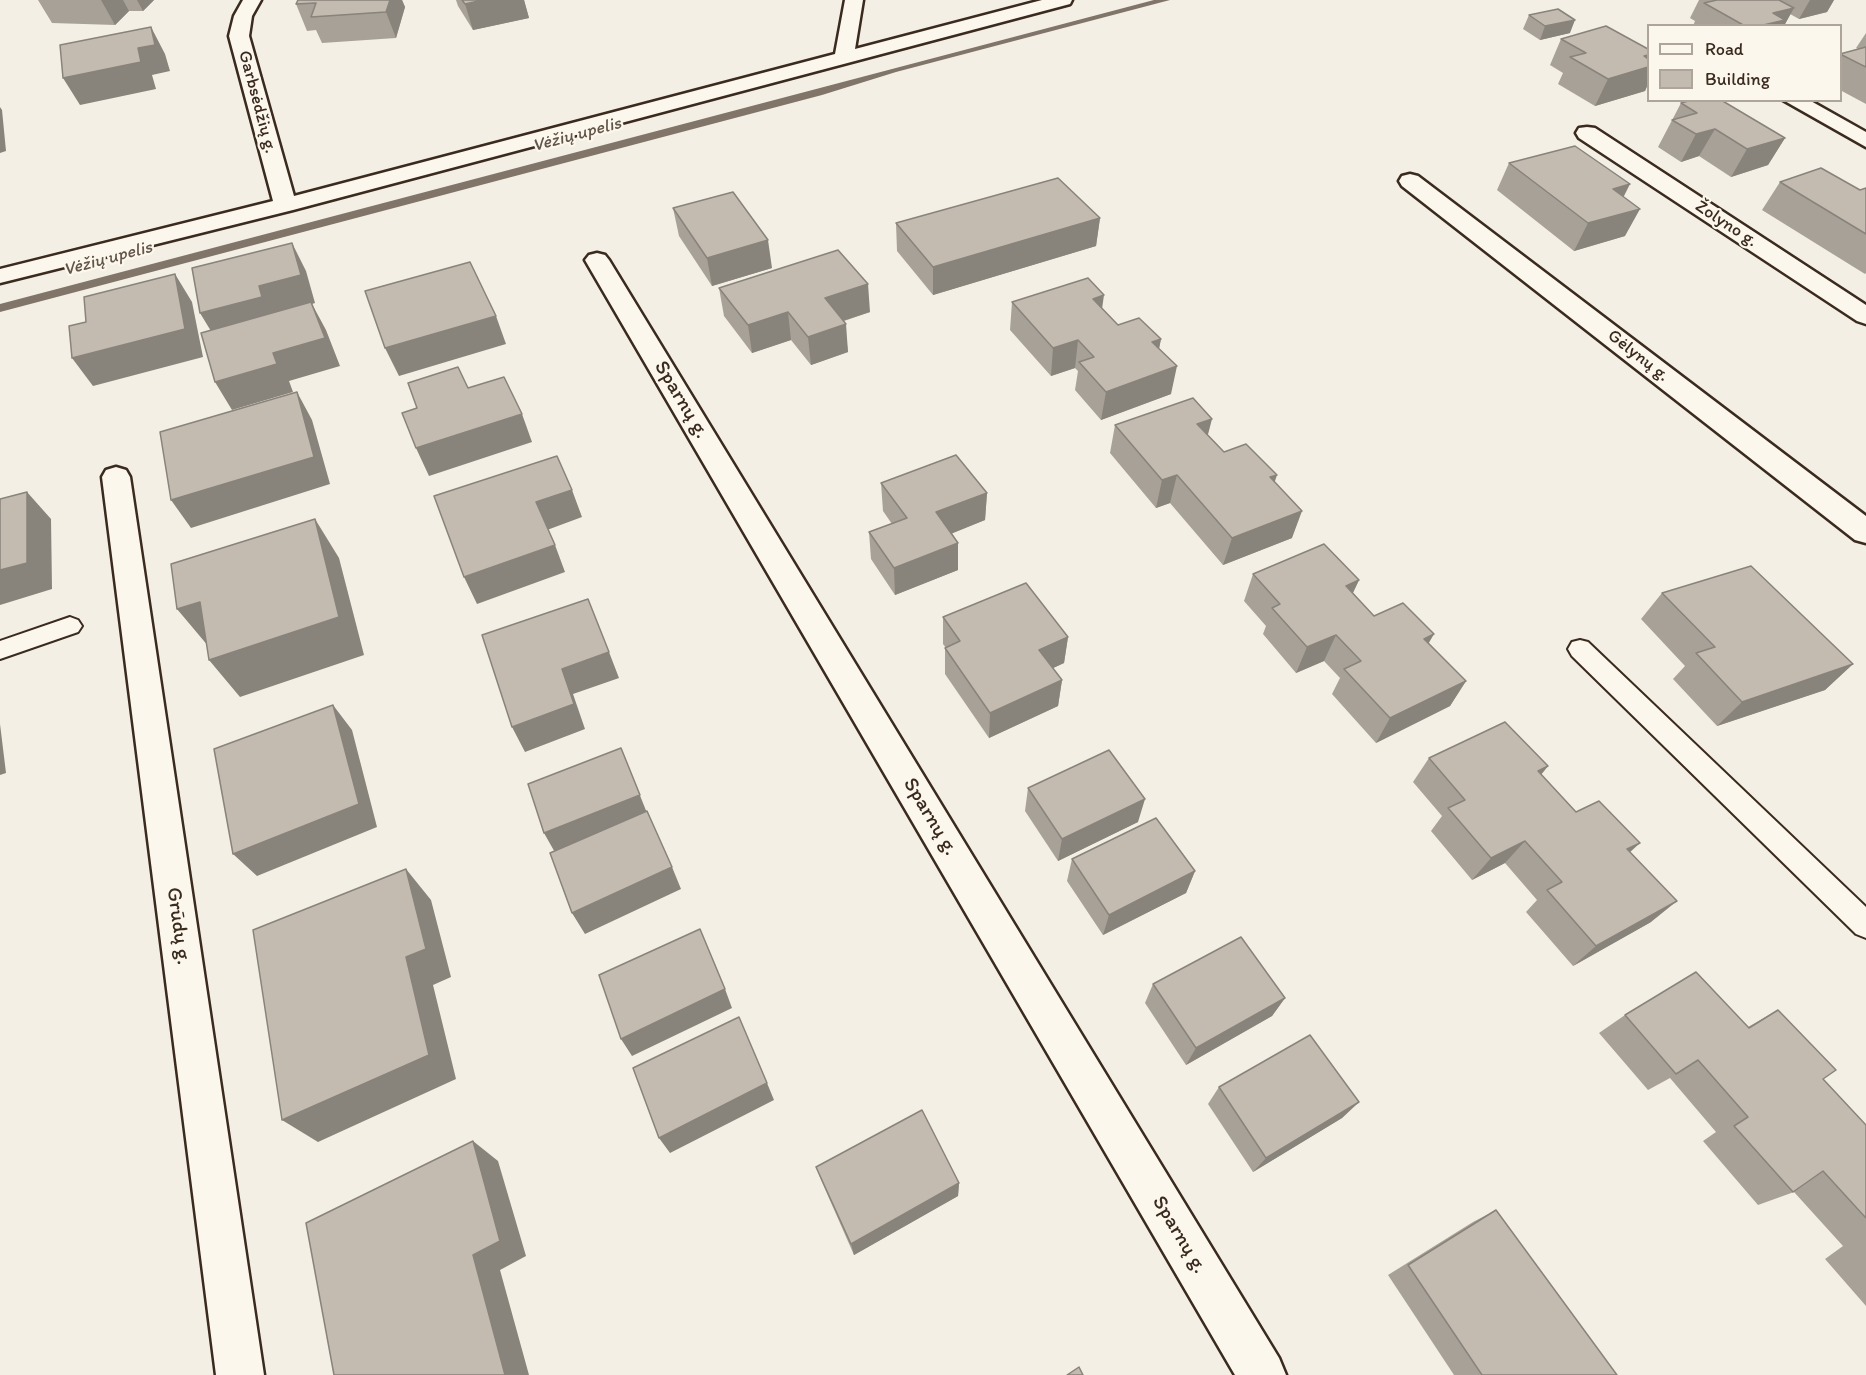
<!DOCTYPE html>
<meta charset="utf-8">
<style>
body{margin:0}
#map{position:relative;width:1866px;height:1375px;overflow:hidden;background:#f3efe4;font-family:Itim,sans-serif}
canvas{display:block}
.legend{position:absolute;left:1647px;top:24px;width:195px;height:78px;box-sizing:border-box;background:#fbf7ec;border:2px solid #aea59a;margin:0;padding:8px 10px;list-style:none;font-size:18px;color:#3b2a1e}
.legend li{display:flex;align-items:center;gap:12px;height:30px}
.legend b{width:30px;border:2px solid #aea59a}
</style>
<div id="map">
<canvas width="1866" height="1375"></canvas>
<ul class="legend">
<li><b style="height:8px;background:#fbf7ec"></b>Road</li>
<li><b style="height:16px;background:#c3bbb0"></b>Building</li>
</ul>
</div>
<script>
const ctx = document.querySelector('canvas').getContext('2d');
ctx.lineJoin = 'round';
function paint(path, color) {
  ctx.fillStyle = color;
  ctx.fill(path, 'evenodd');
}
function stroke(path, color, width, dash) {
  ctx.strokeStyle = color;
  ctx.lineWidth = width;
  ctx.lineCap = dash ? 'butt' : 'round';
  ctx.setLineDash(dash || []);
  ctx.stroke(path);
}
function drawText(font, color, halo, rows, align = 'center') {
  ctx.font = font + ' Itim,sans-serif';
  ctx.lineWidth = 4.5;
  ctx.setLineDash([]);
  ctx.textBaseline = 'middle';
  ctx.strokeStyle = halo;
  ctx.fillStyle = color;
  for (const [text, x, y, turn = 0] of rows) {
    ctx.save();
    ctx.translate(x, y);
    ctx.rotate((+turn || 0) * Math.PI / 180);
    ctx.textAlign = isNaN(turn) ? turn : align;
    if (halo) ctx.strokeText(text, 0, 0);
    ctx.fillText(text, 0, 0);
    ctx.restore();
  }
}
paint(new Path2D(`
 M1154 0H1170L896 72 822 95 0 312V304Z`), '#817468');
const lane = new Path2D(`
 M70 617 78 620 82 626 78 632 0 659V641Z
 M1580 640 1588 642 1866 907V938L1856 934 1572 656 1568 649 1572 642Z`);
const street = new Path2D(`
 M243 0H261L252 16 249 36 294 196 835 54 845 0H863L855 49 1042 0H1072L1070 4 293 210 0 283V269L273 201 229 36 234 16Z
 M1783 100H1809L1866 132V147Z
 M1587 127 1595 128 1866 305V324L1857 321 1579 138 1576 133 1579 128Z
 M1410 174 1418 176 1866 516V543L1855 540 1402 186 1399 181 1402 176Z
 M597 253 605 255 609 260 1279 1358 1286 1375H1235L585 260 589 255Z
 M116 467 126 470 130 477 264 1375H216L102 477 106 470Z`);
stroke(lane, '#3b2a1e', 4);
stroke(street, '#3b2a1e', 5);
paint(lane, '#fbf7ec');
paint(street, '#fbf7ec');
paint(new Path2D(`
 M38 0H154L143 11H129L115 25 52 23Z
 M298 0H402L405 7 396 38 322 43 316 30 307 31 296 4Z
 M456 0H524L529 18 473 30 458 6Z
 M1699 0H1834L1827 12 1799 19 1790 14 1784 26H1693L1695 21 1690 18Z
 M1529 15 1570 33 1540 40 1523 29Z
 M1866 33V104L1840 90V54L1858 49 1856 48Z
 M1561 39 1648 49V84L1645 91 1595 106 1558 84 1563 73 1550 65Z
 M1681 103 1785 138 1768 165 1731 177 1699 156 1681 162 1658 147Z
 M1509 163 1624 197 1625 236 1574 251 1497 190Z
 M1780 182 1860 190 1866 188V273L1865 274 1762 210Z
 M673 208 772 268 712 286 679 236Z
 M1100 218 1096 246 933 295 897 251 896 223Z
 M719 288 870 312 844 321 848 352 811 365 791 340 752 353 724 316Z
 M1012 302 1102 309 1118 325 1161 339 1159 349 1171 394 1101 420 1075 390 1078 371 1075 368 1051 376 1010 330Z
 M1115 425 1208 435 1224 452 1275 482 1292 538 1223 565 1170 503 1156 508 1110 453Z
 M881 483 987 493 985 520 952 533 958 543V570L895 595 871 559 869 532 892 524 883 511Z
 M1253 574 1359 580 1353 593 1374 616 1429 643 1466 681 1450 706 1376 743 1332 694 1340 678 1324 661 1296 673 1263 634 1266 626 1244 601Z
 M1662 593 1853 664 1825 690 1717 726 1673 679 1685 666 1641 619Z
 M943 617 1068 637 1064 663 1053 668 1062 680 1058 706 989 738 945 674V648H946L943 644Z
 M1429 758 1548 766 1541 775 1576 812 1630 852 1651 922 1573 966 1526 912 1537 900 1505 863 1472 880 1431 831 1442 816 1413 782Z
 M1028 788 1138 822 1058 861 1025 811Z
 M1072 859 1195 871 1186 893 1103 935 1067 881Z
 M1153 984 1285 998 1272 1016 1186 1065 1145 1003Z
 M1778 1010 1823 1079 1866 1125V1306L1825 1259 1843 1246 1794 1192 1758 1205 1703 1141 1716 1132 1670 1078 1648 1090 1599 1033 1625 1015 1748 1027Z
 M1219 1087 1359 1102 1342 1118 1253 1172 1208 1104Z
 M816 1167 959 1183 958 1196 854 1255 821 1180Z
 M1496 1210 1617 1375H1454L1388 1275 1473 1222Z`), '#a8a197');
paint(new Path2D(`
 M101 0H123L129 11 115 25Z
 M137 0H154L143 11Z
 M390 0H402L405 7 396 38 386 12Z
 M483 0H524L529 18 473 30 465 4Z
 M1810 0H1834L1827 12 1799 19Z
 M1794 8 1784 26H1759L1773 13Z
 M1575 20 1570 33 1540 40 1545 26Z
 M151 27 165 54 170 71 152 75 156 89 80 105 63 78 138 48Z
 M1648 55V84L1645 91 1595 106 1608 79 1644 56Z
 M0 107 2 110 6 151 0 153Z
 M1715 129 1699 156 1681 162 1696 134Z
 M1785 138 1768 165 1731 177 1747 149Z
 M1630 184 1616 212 1613 189Z
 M1640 209 1625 236 1574 251 1588 223Z
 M1100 218 1096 246 933 295V267Z
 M768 240 772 268 712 286 707 258Z
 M292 243 306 271 315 303 312 304 326 330 340 366 289 381 293 392 232 410 215 382 273 353 217 341 200 313 259 286Z
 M175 274 192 302 203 357 93 386 72 358Z
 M868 284 870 312 827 326 825 298Z
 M1104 295 1100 323 1093 299Z
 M788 312 791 340 752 353 748 325Z
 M496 316 506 344 399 376 385 348Z
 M846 324 848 352 811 365 808 337Z
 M1161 339 1155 367 1152 342Z
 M1078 340 1075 368 1051 376 1053 348Z
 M1177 366 1171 394 1101 420 1106 392Z
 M297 392 312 420 330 484 191 528 171 500Z
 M522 414 532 442 429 476 416 448Z
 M1212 419 1205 446 1197 424Z
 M1177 475 1170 503 1156 508 1162 480Z
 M1277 475 1268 502 1270 477Z
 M572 490 582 517 547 530 536 502Z
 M27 492 51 519 52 589 0 605V570Z
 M987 493 985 520 936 540V512Z
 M1302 511 1292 538 1223 565 1232 538Z
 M315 519 339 558 364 655 240 697 209 660Z
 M958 543V570L895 595 894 568Z
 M555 545 565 572 477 604 464 577Z
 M1359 580 1346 607V586Z
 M200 602 209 647 177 609Z
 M1434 634 1419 660 1424 639Z
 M1336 635 1324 661 1296 673 1307 647Z
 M1068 637 1064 663 1036 676 1039 650Z
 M609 652 619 678 573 694 585 729 525 752 512 727 562 669Z
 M1853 664 1825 690 1717 726 1742 702Z
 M1062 680 1058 706 989 738 990 713Z
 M1466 681 1450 706 1376 743 1390 718Z
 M333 705 352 730 377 827 257 876 233 854Z
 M0 724 6 773 0 775Z
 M621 748 649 818 557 856 544 833Z
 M1548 766 1528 790 1538 771Z
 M1145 799 1138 822 1058 861 1062 839Z
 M1525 841 1505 863 1472 880 1491 858Z
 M1640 843 1616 865 1627 849Z
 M672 867 681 889 585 934 572 913Z
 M406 869 431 900 451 977 433 985 456 1079 318 1142 282 1120 406 957Z
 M1195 871 1186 893 1103 935 1109 915Z
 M1677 901 1651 922 1573 966 1596 946Z
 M725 989 732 1008 632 1056 621 1039Z
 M1285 998 1272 1016 1186 1065 1196 1048Z
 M767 1083 774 1100 670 1153 659 1138Z
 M1359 1102 1342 1118 1253 1172 1266 1158Z
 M473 1141 498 1161 526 1256 500 1270 529 1375H505L473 1255Z
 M959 1183 958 1196 854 1255 851 1244Z`), '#88837b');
const building = new Path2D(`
 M298 0H390L386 12 311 17 316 3 296 4Z
 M462 0H483L465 4Z
 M1717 0H1779L1794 8 1773 13 1785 20 1759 26H1745L1704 3Z
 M1558 9 1575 20 1545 26 1529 15Z
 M1606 26 1648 49V55L1644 56 1648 59V67L1608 79 1570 57 1586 53 1561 39Z
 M151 27 155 45 138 48 141 62 63 78 60 45Z
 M1866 47V67L1840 54Z
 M1692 100H1721L1785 138 1747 149 1715 129 1696 134 1672 120 1697 113 1681 103Z
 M1575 146 1630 184 1613 189 1640 209 1588 223 1509 163Z
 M1821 168 1860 190 1866 188V234L1780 182Z
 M1058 178 1100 218 933 267 896 223Z
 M733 192 768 240 707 258 673 208Z
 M292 243 301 275 259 286 262 297 200 313 192 268Z
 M838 250 868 284 825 298 846 324 808 337 788 312 748 325 719 288Z
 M470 262 496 316 385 348 365 291Z
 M175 274 185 329 72 358 69 326 86 322 84 297Z
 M1088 278 1104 295 1093 299 1118 325 1139 318 1161 339 1152 342 1177 366 1106 392 1079 362 1094 357 1078 340 1053 348 1012 302Z
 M311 302 325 338 273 353 277 364 215 382 201 333Z
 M458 367 468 388 504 377 522 414 416 448 402 413 417 408 408 383Z
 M297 392 314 457 171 500 160 432Z
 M1193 398 1212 419 1197 424 1224 452 1246 444 1277 475 1270 477 1302 511 1232 538 1177 475 1162 480 1115 425Z
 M956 455 987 493 936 512 958 543 894 568 869 532 907 518 881 483Z
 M557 456 572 490 536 502 555 545 464 577 434 496Z
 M27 492V563L0 570V499Z
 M315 519 339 617 209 660 200 602 177 609 171 564Z
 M1324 544 1359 580 1346 586 1374 616 1403 603 1434 634 1424 639 1466 681 1390 718 1344 669 1361 661 1336 635 1307 647 1272 608 1280 604 1253 574Z
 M1751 566 1853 664 1742 702 1696 653 1715 647 1662 593Z
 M1026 583 1068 637 1039 650 1062 680 990 713 945 648 960 641 943 617Z
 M588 599 609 652 562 669 574 704 512 727 482 635Z
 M333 705 359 804 233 854 214 749Z
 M1505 722 1548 766 1538 771 1576 812 1599 801 1640 843 1627 849 1677 901 1596 946 1547 890 1562 882 1525 841 1491 858 1448 808 1465 800 1429 758Z
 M621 748 640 795 544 833 528 784Z
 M1109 750 1145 799 1062 839 1028 788Z
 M647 811 672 867 572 913 550 853Z
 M1156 818 1195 871 1109 915 1072 859Z
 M406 869 426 949 406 957 429 1055 282 1120 253 930Z
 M700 929 725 989 621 1039 599 975Z
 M1241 937 1285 998 1196 1048 1153 984Z
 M1696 972 1749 1028 1778 1010 1836 1070 1823 1079 1866 1125V1218L1823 1171 1793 1192 1734 1126 1748 1117 1698 1060 1676 1074 1625 1015Z
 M739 1017 767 1083 659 1138 633 1068Z
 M1310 1035 1359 1102 1266 1158 1219 1087Z
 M922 1110 959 1183 851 1244 816 1167Z
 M473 1141 500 1241 473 1255 505 1375H334L306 1223Z
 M1496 1210 1617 1375H1482L1408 1265Z
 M1079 1367 1083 1375H1067Z`);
paint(building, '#c3bbb0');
stroke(building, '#88837b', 1.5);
drawText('18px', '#3b2a1e', '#fbf7ec', [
 ["Garbsėdžių g.",257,102,75],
 ["Žolyno g.",1726,224,33],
 ["Gėlynų g.",1638,356,38]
]);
drawText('italic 18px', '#645549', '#fbf7ec', [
 ["Vėžių upelis",577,135,-15],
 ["Vėžių upelis",108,259,-15]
]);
drawText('21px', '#3b2a1e', '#fbf7ec', [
 ["Sparnų g.",681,400,59],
 ["Sparnų g.",930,817,59],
 ["Grūdų g.",178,926,82],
 ["Sparnų g.",1179,1235,59]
]);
</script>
